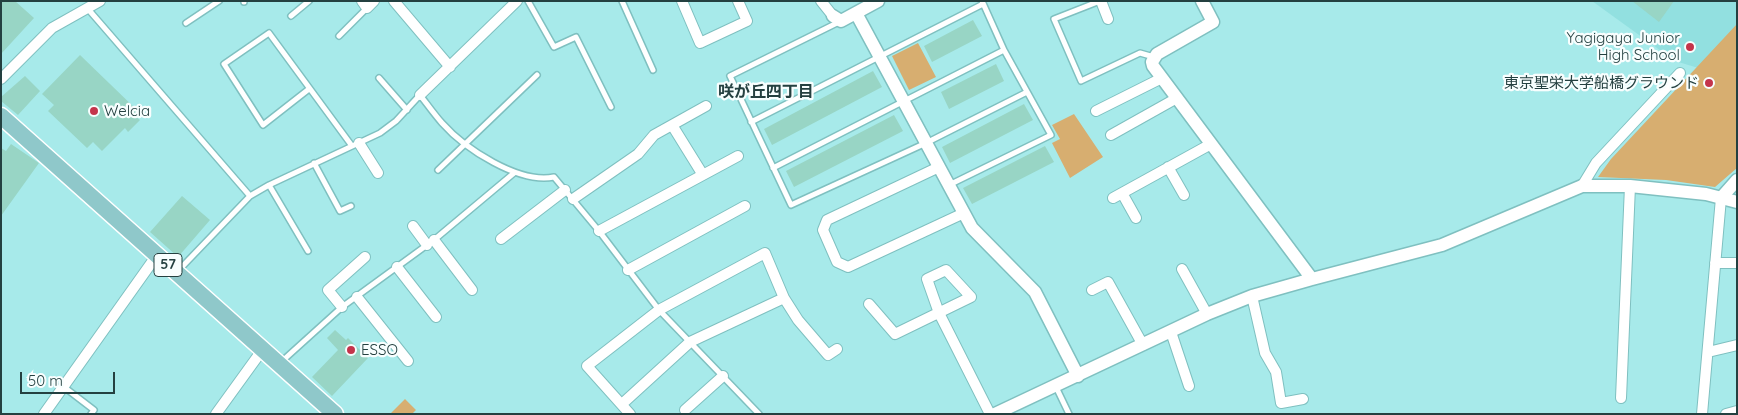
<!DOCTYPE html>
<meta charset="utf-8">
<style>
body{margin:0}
#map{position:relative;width:1738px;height:415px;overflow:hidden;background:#a7eaea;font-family:Quicksand,sans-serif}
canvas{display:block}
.frame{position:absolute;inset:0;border:2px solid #244040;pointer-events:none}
.scale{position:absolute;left:20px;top:372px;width:95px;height:22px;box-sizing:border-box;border:2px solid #244040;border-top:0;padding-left:6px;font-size:15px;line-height:18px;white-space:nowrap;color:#244040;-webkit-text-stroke:4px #f8fefe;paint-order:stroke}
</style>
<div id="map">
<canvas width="1738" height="415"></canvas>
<div class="frame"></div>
<div class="scale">50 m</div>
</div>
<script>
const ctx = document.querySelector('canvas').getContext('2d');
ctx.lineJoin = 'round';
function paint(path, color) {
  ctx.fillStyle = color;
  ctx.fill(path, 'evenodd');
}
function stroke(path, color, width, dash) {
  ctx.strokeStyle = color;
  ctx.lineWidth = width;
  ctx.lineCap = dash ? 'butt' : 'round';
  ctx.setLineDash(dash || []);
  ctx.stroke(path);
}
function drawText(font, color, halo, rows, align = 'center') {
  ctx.font = font + ' Quicksand,"Noto Sans JP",sans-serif';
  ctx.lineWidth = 4.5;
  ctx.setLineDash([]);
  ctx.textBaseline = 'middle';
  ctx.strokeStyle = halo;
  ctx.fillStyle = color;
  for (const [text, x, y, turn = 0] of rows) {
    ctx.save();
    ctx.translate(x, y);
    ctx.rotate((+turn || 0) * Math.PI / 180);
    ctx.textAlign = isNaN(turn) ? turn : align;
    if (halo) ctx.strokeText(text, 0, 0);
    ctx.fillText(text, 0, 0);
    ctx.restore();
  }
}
paint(new Path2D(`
 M1592 1H1737V33L1705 70 1675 61Z`), '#92e0e0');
paint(new Path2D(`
 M1737 24V168L1715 187 1666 180 1598 177 1611 159Z
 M918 43 936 77 909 90 892 56Z
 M1074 114 1103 157 1070 178 1052 143 1060 139 1052 125Z
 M405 399 416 410 412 414H390Z`), '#d7ae70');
paint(new Path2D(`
 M1 1H15L34 18 1 54Z
 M1632 1H1674L1659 22Z
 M973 20 982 36 932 62 924 46Z
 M80 55 139 112 135 116 140 120 128 132 125 128 102 151 93 142 87 148 48 111 54 105 42 94Z
 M996 64 1004 81 949 109 941 92Z
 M873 71 882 87 772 145 764 129Z
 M25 76 40 91 18 115 1 101V97Z
 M1024 104 1033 120 950 163 942 147Z
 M894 115 903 131 794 187 786 171Z
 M11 144 39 163 1 216V148L6 151Z
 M1045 146 1054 162 972 204 963 188Z
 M182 196 210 220 178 257 150 232Z
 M335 330 346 340 348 338 368 358 332 396 312 377 338 350 327 338Z`), '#98d5c5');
const service = new Path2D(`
 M244 1V2
 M528 1 554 47 576 37 611 107
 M622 1 653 70
 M1100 1 1054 19 1081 81 1140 53 1154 57
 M88 9 250 196
 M291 16 309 1
 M839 22 730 76 791 205 926 143 1027 92
 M186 23 219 1
 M339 36 367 8
 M379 78 407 110
 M309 89 263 125 224 64 269 33 352 146
 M751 122 983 4
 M314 163 340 211 351 206
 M773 168 1004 50
 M438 170 537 75
 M269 185 308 251
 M949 185 1051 135 1004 50 982 1
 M434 240 514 173
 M178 271 250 196 269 185 380 133 396 121 420 95C427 104 434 114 442 123 465 149 519 184 554 177L599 231 659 310 759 414
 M280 363 342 307 427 245
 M64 387 94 410 91 414
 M1056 387 1069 414`);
const minor = new Path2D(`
 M362 1 367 8 374 1
 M394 1 450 67
 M682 1 700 43 747 21 738 1
 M821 1 833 16
 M1101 1 1108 19
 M1 79 52 28 100 1
 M420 95 517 1
 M1096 111 1162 78
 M672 125 703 175
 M1111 135 1177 98
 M359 143 378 173
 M939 167 827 220 823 230 837 262 848 267 964 213
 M1168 167 1184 195
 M1582 186 1596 163 1680 73
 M1122 193 1136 218
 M1113 198 1211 144
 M573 199 638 154 654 135 706 106
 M413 226 427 245
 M599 231 738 156
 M501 239 565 190
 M434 240 472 290
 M1715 263H1737
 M397 267 436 317
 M1182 269 1207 314
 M628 270 745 206
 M1092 290 1108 282 1143 345
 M1252 296 1265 353 1276 372 1281 403 1303 399
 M357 297 408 361
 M869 304 895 334 971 297 946 270 927 279 939 313 990 414
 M342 307 328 290 365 257
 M1171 332 1189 386
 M1708 352 1737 345
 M1621 398 1630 186
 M622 404 690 342 784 298
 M685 410 723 376
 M44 414 157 255
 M216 414 263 349
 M630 414 587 366 659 310 765 253 784 298 798 320 828 355 837 349
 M1702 414 1721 198
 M1726 414 1737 411`);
const tertiary = new Path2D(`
 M1202 1 1213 22 1157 54 1152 62 1153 66 1312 279
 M856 13 972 228 1035 292 1078 376
 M833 16 841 21 878 1
 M1721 198 1737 180
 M995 414 1207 314 1252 296 1312 279 1442 245 1582 186H1630L1706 194 1737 202`);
const primary = new Path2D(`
 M1 116 335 414`);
stroke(service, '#7fc0c0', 8);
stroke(minor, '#7fc0c0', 12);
stroke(tertiary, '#7fc0c0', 15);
stroke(primary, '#fff', 19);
stroke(service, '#fff', 5);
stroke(minor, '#fff', 10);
stroke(tertiary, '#fff', 12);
stroke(primary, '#8fc8ca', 16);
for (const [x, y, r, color] of [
 [1690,47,5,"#c4344b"],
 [1709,83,5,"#c4344b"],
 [94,111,5,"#c4344b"],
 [351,350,5,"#c4344b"]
]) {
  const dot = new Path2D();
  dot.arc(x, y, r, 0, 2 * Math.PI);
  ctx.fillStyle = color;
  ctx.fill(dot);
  stroke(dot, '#f8fefe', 2);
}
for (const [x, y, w] of [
 [168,265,28]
]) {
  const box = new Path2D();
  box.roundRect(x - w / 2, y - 11.5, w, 23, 4);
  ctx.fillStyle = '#f8fefe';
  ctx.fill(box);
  stroke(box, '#244040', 1);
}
drawText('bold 14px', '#244040', null, [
 ["57",168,265]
]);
drawText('15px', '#244040', '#f8fefe', [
 ["Yagigaya Junior",1680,38],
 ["High School",1680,55],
 ["東京聖栄大学船橋グラウンド",1699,83],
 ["Welcia",104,111,"left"],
 ["ESSO",361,350,"left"]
], 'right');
drawText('bold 16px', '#244040', '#f8fefe', [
 ["咲が丘四丁目",766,92]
]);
</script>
